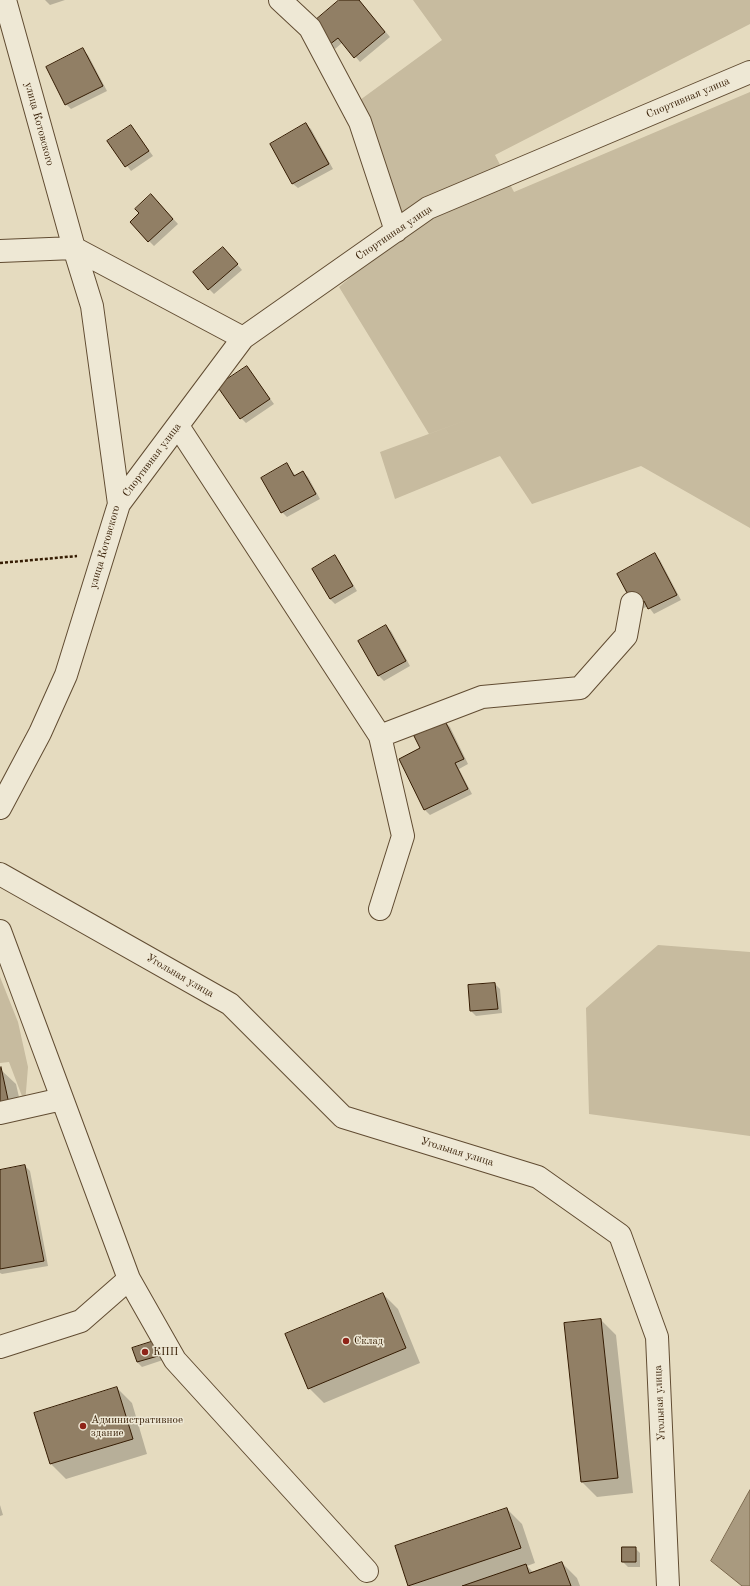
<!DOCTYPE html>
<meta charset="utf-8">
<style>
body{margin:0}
canvas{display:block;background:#e5dbbf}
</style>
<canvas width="750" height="1586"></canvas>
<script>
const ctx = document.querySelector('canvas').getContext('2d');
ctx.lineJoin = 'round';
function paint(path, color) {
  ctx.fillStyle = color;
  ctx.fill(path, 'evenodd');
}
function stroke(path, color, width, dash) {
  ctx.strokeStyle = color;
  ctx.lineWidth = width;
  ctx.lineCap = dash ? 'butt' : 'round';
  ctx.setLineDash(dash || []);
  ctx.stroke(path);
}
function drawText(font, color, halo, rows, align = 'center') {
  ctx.font = font + ' "Old Standard TT",serif';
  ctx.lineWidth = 3;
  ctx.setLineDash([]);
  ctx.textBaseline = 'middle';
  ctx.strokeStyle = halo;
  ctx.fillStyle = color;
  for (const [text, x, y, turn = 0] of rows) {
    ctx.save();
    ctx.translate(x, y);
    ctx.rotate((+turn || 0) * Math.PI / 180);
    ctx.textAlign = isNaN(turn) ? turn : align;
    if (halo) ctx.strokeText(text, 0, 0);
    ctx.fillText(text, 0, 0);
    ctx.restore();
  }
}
paint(new Path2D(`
 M413 0H750V24L495 155 514 192 750 92V528L641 466 532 504 500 456 395 499 380 452 472 418 429 434 339 287 407 229 360 100 442 40Z
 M658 945 750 952V1136L589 1114 586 1008Z
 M0 977 18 1022 28 1067 25 1104 9 1062 0 1063Z`), '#c7bb9f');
const water = new Path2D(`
 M750 1490V1586H742L711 1561Z`);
paint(water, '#a99a7f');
stroke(water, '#7b684d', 1);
paint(new Path2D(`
 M45 0H65L50 5Z
 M341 0H359L390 37 360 62 343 42 335 49 330 44Z
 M83 50 88 55 107 91 71 109 66 104Z
 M306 124 311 129 333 169 298 188 293 184 271 144Z
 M131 126 153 156 131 171 109 142Z
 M156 200 178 224 154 246 149 241 141 213Z
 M228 253 242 270 214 294 209 289Z
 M247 367 274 404 246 423 241 418Z
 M287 465 296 476 303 472 308 477 320 499 287 517 282 512Z
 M655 555 660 560 681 600 654 614 648 606 640 610Z
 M334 556 339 561 357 591 335 604 330 599 313 569Z
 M386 626 391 631 410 666 384 681 379 676 359 641Z
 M445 722 450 727 468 764 459 769 472 794 430 815 425 810 400 759 421 749Z
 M495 984 500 989 502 1013 476 1016 471 1011Z
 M0 1069 16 1084 24 1119 0 1124Z
 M25 1166 30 1171 48 1266 2 1274 0 1273V1171Z
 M383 1294 398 1309 420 1363 324 1403 309 1388Z
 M601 1320 616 1335 633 1493 597 1497 582 1482Z
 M153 1342 163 1360 142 1367 137 1362Z
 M117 1388 132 1403 147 1454 66 1479 51 1464Z
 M0 1505 3 1515 0 1516Z
 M507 1509 522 1524 535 1563 527 1566 534 1573 562 1563 577 1578 580 1586H409L396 1546Z
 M635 1548 640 1553V1567H628L623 1562Z`), '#0003');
const building = new Path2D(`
 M339 0H359L385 32 354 58 338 38 329 45 311 24Z
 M83 48 103 86 65 105 46 67Z
 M306 123 329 164 292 184 270 144Z
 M131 125 149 151 125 167 107 141Z
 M151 194 173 219 148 242 130 222 139 213 135 209Z
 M223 247 238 264 208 290 193 272Z
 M247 366 270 399 240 419 217 386Z
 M287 463 294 476 303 471 316 494 281 513 261 478Z
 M655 553 677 595 648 609 644 601 634 606 617 574Z
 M335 555 353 586 330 599 312 569Z
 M386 625 406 661 378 676 358 641Z
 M445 721 464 759 455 763 468 789 424 810 399 759 420 748 414 736Z
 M495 983 498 1009 470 1011 468 985Z
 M1 1067 9 1104 0 1106V1068Z
 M25 1165 44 1261 0 1269V1170Z
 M383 1293 406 1348 308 1389 285 1334Z
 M601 1319 618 1478 581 1482 564 1323Z
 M154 1341 158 1356 137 1362 132 1348Z
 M117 1387 133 1439 50 1464 34 1413Z
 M507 1508 521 1548 408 1586 395 1546Z
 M622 1547H636V1562H622Z
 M562 1562 571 1586H462L526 1564 529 1573Z`);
paint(building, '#917f65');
stroke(building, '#351c03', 1);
const minor = new Path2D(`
 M280 0 310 28 360 122 396 231
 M0 251 74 248 243 338
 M178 426 380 736
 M119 504 243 338 428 208 750 72
 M0 808 40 733 66 675 119 504 92 306 74 248 5 0
 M0 874 230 1004 343 1117 538 1177 620 1235 657 1337 668 1586
 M380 909 403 836 380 736 482 697 580 688 626 636 632 603
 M0 931 129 1279 175 1360 367 1571
 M0 1113 62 1099
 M0 1347 81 1321 129 1279`);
stroke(minor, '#614c32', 24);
stroke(new Path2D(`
 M0 563 77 556`), '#351c03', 2.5, [3, 2]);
stroke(minor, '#eee8d5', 22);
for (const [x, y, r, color] of [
 [346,1341,4,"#8f2418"],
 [145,1352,4,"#8f2418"],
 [83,1426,4,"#8f2418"]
]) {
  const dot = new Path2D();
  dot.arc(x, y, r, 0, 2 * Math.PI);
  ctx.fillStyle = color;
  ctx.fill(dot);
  stroke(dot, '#eee8d5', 1.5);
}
drawText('11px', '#351c03', '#eee8d5', [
 ["Спортивная улица",688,98,-23],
 ["улица Котовского",39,124,75],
 ["Спортивная улица",394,233,-34],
 ["Спортивная улица",152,460,-53],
 ["улица Котовского",105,547,-74],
 ["Угольная улица",180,976,30],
 ["Угольная улица",457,1152,17],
 ["Угольная улица",660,1403,-93]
]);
drawText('11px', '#351c03', '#eee8d5', [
 ["Склад",354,1341],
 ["КПП",153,1352],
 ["Административное",91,1420],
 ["здание",91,1433]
], 'left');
</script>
